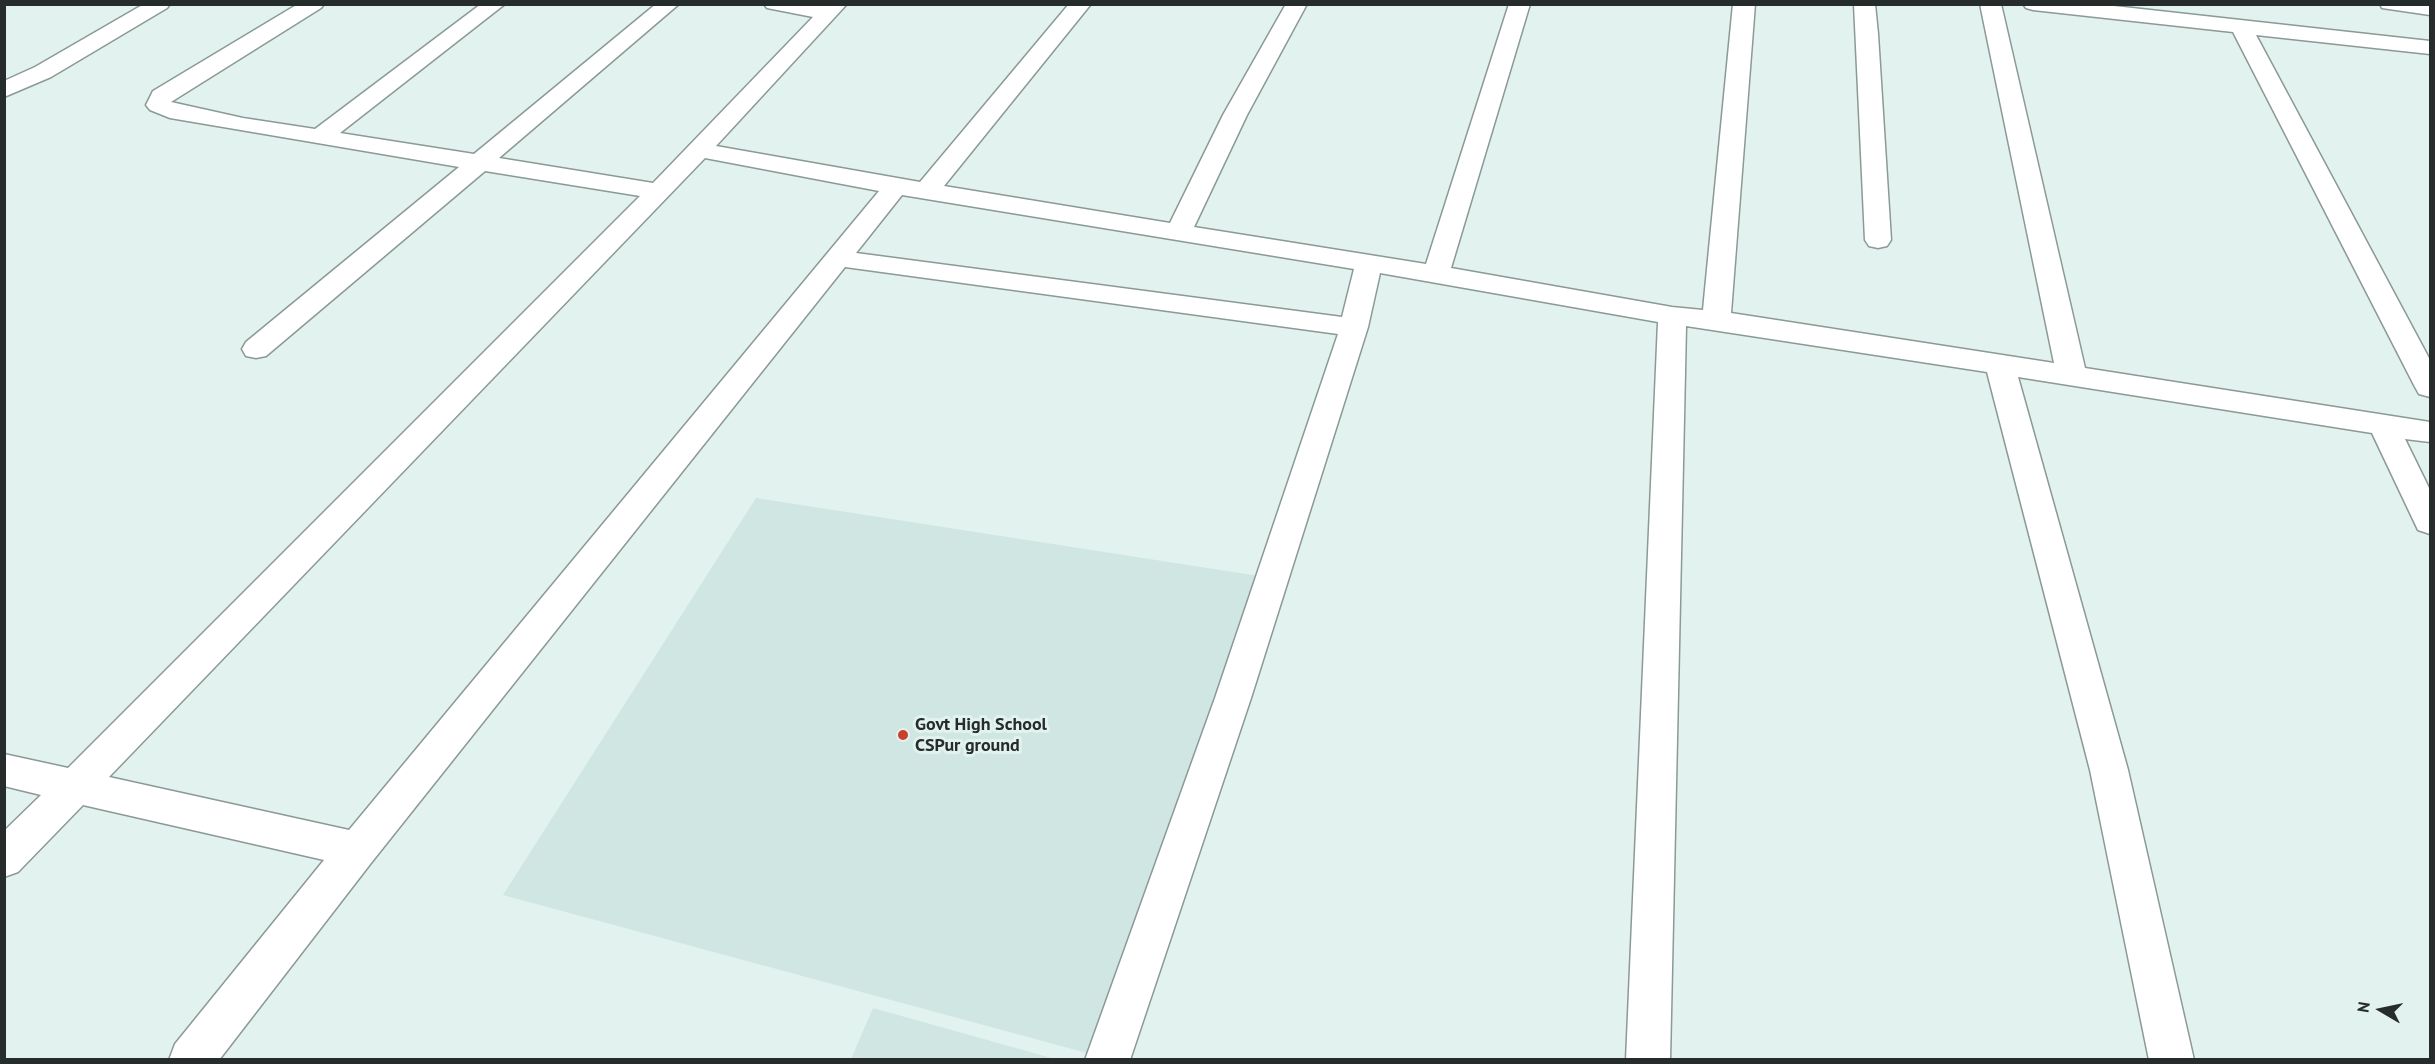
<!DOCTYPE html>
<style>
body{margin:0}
#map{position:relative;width:2435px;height:1064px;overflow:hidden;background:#e2f2ef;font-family:"PT Sans",sans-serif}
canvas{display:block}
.frame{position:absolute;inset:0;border:6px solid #262c2b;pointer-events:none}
.north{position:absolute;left:2351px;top:980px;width:60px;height:60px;-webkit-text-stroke:4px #e2f2ef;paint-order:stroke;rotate:279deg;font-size:16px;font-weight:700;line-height:24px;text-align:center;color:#262c2b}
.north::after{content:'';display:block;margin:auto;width:21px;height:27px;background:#262c2b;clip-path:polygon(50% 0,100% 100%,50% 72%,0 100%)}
</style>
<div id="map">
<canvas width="2435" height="1064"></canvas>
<div class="frame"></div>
<div class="north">N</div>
</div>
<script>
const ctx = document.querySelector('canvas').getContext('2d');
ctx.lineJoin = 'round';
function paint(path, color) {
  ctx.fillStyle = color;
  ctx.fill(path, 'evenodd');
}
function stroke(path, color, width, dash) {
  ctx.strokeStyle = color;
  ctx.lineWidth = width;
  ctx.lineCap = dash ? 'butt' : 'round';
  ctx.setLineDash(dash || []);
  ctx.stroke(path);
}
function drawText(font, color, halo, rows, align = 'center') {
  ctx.font = font + ' "PT Sans",sans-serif';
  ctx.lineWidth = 6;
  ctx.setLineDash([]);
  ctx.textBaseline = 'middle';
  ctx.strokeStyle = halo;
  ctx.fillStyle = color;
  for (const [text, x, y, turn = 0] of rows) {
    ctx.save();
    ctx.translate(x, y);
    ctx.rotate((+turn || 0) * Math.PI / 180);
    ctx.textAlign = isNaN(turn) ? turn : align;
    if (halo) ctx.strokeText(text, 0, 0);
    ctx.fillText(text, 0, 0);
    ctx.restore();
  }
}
paint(new Path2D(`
 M756 498 1259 576 1087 1053 503 895Z
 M873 1008 1055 1059H851Z`), '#cfe6e2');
const service = new Path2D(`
 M2380 4H2430V15L2382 8Z`);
const minor = new Path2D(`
 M144 4H170L167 8 51 77 4 97V81L35 67Z
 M298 4H324L321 8 171 102 243 118 315 129 481 4H505L340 133 474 154 656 4H679L499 158 653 183 813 17 767 8 764 4H847L716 146 920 182 1069 4H1091L944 186 1170 223 1223 115 1286 4H1307L1247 115 1194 227 1426 264 1509 4H1530L1451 268 1672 307 1703 310 1733 4H1755L1731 313 2054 363 1980 4H2001L2085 368 2430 422V442L2405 439 2430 490V534L2418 530 2372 433 2018 377 2128 770 2194 1060H2149L2090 770 1987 372 1686 326 1670 1060H1626L1658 322 1380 273 1368 327 1251 698 1130 1060H1085L1215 698 1338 334 845 267 371 863 219 1060H169L175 1044 324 860 83 805 18 872 4 877V831L41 795 4 786V754L68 768 640 196 485 171 266 356 256 358 246 356 242 349 246 342 459 167 170 118 150 110 146 105 153 91ZM705 158 879 191 349 830 109 777ZM902 195 1354 269 1342 317 856 253Z
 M1854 4H1875L1878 34 1891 240 1887 246 1878 248 1869 246 1865 240Z
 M2023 4H2096L2430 41V54L2256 35 2430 360V397L2419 394 2415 387 2233 32 2033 10 2026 8Z`);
stroke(service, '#8b9997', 3);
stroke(minor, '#8b9997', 3);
paint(service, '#fff');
paint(minor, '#fff');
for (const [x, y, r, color] of [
 [903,735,6,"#cb402a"]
]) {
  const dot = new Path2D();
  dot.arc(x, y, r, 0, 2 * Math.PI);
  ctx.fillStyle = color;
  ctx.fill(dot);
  stroke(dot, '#e2f2ef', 2);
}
drawText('bold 18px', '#262c2b', '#e2f2ef', [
 ["Govt High School",915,725],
 ["CSPur ground",915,746]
], 'left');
</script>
